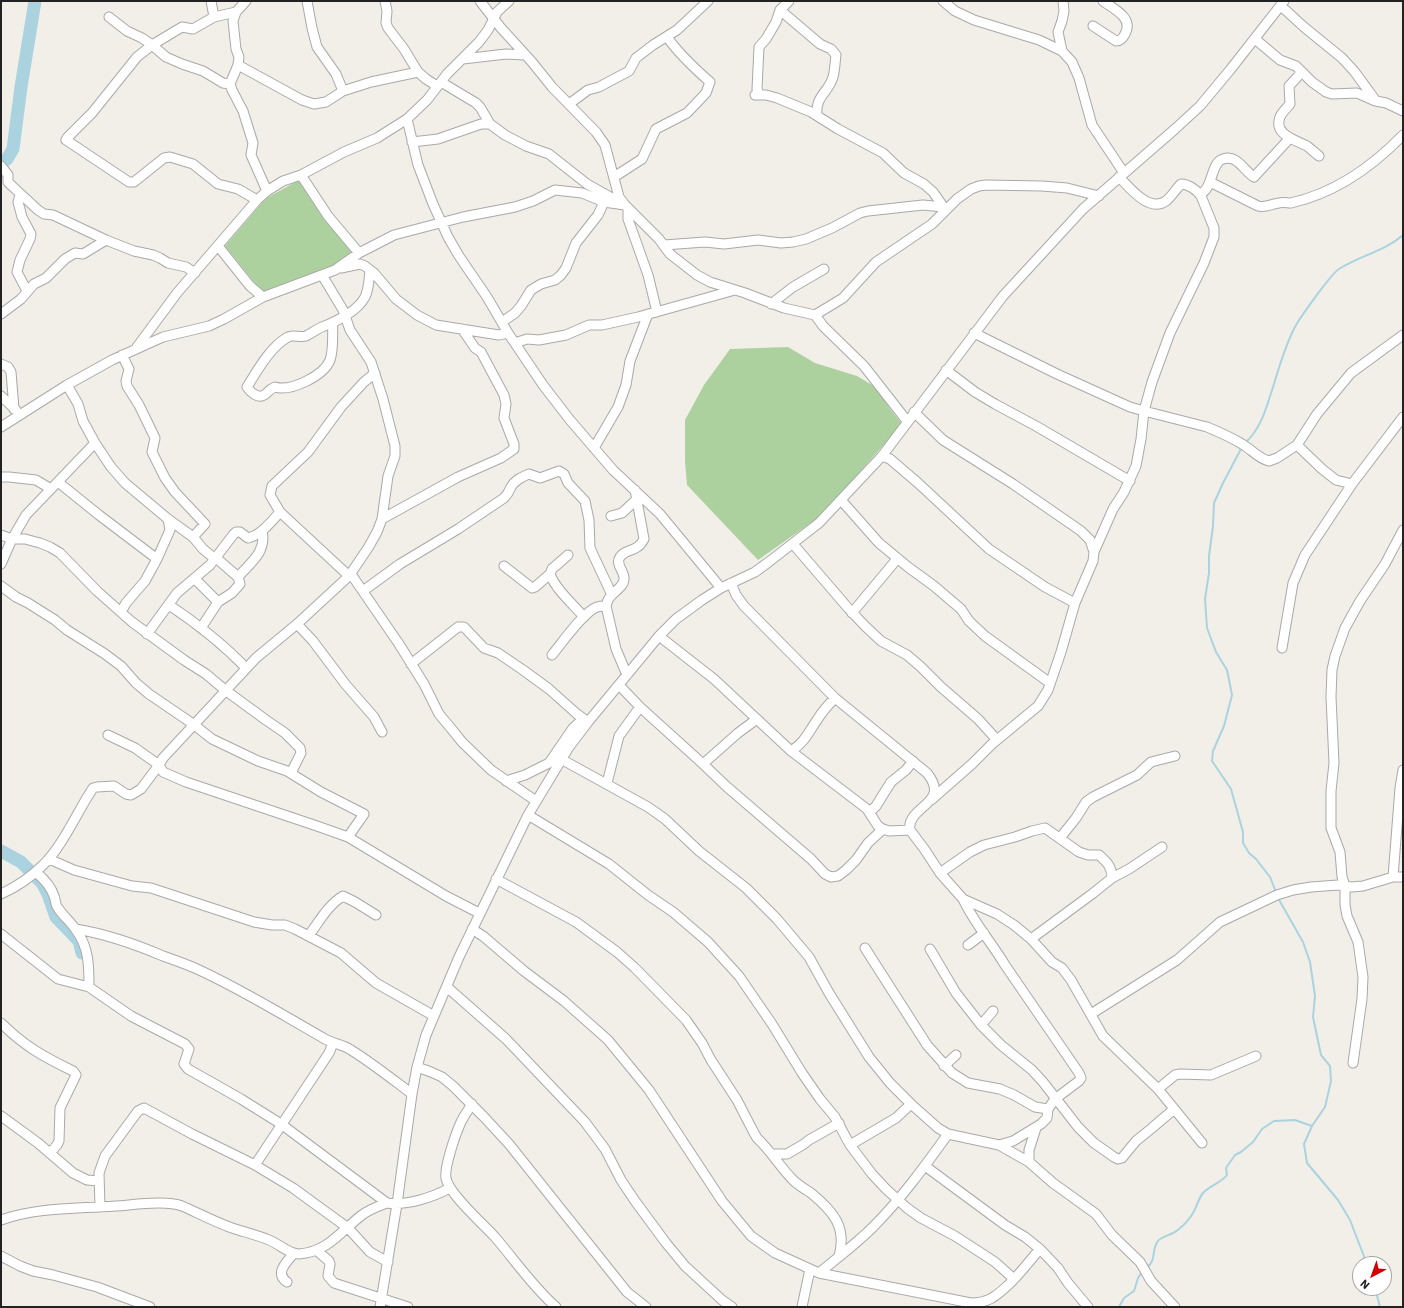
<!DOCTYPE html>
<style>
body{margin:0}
#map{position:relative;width:1404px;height:1308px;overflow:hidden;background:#f2efe9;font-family:"IBM Plex Sans",sans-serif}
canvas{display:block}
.frame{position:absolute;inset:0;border:2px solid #222;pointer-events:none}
.north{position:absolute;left:1352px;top:1256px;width:40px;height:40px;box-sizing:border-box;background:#fff;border:1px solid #a7a7a7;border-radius:50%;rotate:221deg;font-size:11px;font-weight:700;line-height:16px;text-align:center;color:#222}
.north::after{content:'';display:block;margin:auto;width:14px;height:18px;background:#d40000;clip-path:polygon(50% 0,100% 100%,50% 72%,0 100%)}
</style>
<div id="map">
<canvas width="1404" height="1308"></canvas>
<div class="frame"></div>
<div class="north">N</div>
</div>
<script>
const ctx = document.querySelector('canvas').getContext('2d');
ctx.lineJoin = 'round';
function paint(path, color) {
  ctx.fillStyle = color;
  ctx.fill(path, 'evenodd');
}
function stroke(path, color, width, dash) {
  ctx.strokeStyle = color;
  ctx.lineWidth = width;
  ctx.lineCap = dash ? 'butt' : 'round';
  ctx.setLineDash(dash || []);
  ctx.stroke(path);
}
paint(new Path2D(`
 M299 180 353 252 339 264 263 293 225 246 265 199Z
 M788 347 815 363 857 376 877 388 890 409 902 424 822 515 758 560 687 485 685 461V420L704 385 730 349Z`), '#add19e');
stroke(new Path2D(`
 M1245 443C1262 428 1267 405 1274 384 1280 364 1286 343 1296 325 1302 315 1331 274 1339 269 1359 256 1385 251 1403 235
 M1242 447 1223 483 1214 503 1213 526 1209 556V573L1205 599 1207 628 1216 652 1227 670 1232 695 1224 726 1213 751 1212 761 1231 789 1243 832V843L1249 853 1256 859 1270 877 1276 892
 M1278 898 1303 942 1310 962 1315 996 1313 1017 1321 1055 1330 1066 1331 1081 1325 1107 1312 1126 1304 1144 1307 1163 1338 1200 1350 1220 1367 1264
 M1146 1268C1157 1262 1151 1249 1158 1241 1162 1236 1173 1235 1179 1229 1184 1225 1190 1218 1193 1213 1197 1207 1198 1199 1203 1193 1209 1186 1221 1183 1227 1175L1226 1168 1235 1155 1241 1152 1253 1142 1262 1129 1274 1121 1295 1120 1312 1126
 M1375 1288 1380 1307
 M1119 1307 1124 1298 1134 1291 1138 1278 1142 1272`), '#aad3df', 2);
stroke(new Path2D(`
 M1 164 7 159 13 149 21 87 35 1
 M1 851 21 862 42 883 48 894 56 917 79 941 82 953`), '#aad3df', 13);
const minor = new Path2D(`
 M211 1 214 17
 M246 1 236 12 214 17 193 29 182 27 152 45 137 57 92 113 67 138 66 140 129 182H134L164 158 170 157 193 164 218 184 238 189 257 200
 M307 1 312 28 317 47 336 74 343 91
 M385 1 387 11 386 23 388 28 404 49 418 72 426 79 437 86
 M480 1 501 28 532 62 552 87 596 132 605 145 619 197 625 205 659 239 670 254 697 275 710 282 745 293 784 308 815 315 843 298 876 262 932 224 957 199 971 189 979 186 986 185 1042 186 1067 188 1099 196
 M943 1 955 11 974 20 1039 40 1062 51 1072 62 1079 78 1092 125 1124 173
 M1281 6 1304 27 1342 58 1354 71 1376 101 1386 103 1403 111
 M780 10 820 44 831 49 836 55C835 62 835 70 833 77 829 92 815 96 817 115
 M236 12 233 21 236 49 239 57 238 65 230 84 232 90 243 111 253 143 251 155 267 191
 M109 17 127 31 142 38 152 45 166 57 182 64 203 71 223 83 230 84
 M1093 26 1116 41C1121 41 1123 38 1125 34 1134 18 1114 9 1103 1
 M1255 39 1280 60 1296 66 1312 82 1326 92 1332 94 1357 93 1375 101
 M1062 51 1058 32 1062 21 1064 11 1063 1
 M463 59 506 54 525 55
 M238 65 302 100 314 104 326 102 343 91 371 82 418 72
 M1302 72 1289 86 1290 104C1287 108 1282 112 1280 117 1273 135 1296 140 1307 146 1311 149 1315 153 1319 156
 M441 82 476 103 480 107 490 124
 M759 94 757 89 759 47 766 39 776 22 780 10 789 1
 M755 95H766L777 98 811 112 838 129 883 153 904 173 924 184 933 192 945 209
 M569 104 588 90 599 87 629 71 636 58 653 45 677 30 708 1
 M407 119 418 165 433 204 448 237 459 256 487 297 508 333 543 385 570 420 613 470 660 514 721 588
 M412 142 438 139 481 124H490L505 135 526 146 549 154 587 184 619 202
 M1 166 8 175V182L12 186 38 210 44 214 53 215 106 240 134 251 153 255 160 258 168 263 186 267 195 273
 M301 175 328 216 359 253
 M614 177 642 159 656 129 687 113 706 93 710 82C694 68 679 54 667 37
 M1210 182 1258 206C1266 208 1271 204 1279 203 1283 202 1287 203 1291 203 1335 193 1372 167 1403 135
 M1199 193H1202C1213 187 1211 162 1223 159 1237 154 1244 171 1254 177L1289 139
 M20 195 18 202 22 217 31 234 30 239 20 260 17 272 27 291
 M628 208V219L648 275 657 312
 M664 245 705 242 724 244 758 240 781 243 793 242 806 239 832 228 860 213 868 211 923 205 943 207
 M218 246 250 286 263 297
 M341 268 360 264 365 266 374 273 396 299 417 315 436 325 499 335 508 333
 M322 275 343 310 350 330 371 362 383 399 395 446V456L388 476 382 519 377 532 368 548 349 576 297 624 256 658 163 758 159 765 163 772 186 782 317 826 348 837 446 896 479 913
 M771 304 793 287 824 269
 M1 314 21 299 34 284 46 278 65 259 75 253 83 254 106 240
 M815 315 823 326 864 366 907 421
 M502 322 515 313 521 306 531 290 541 284 555 280 561 275 566 268 576 243 598 215 604 202
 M333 323C332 334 334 349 330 360 324 376 290 392 275 387 268 390 268 393 264 395 258 399 250 392 247 387 257 371 270 347 288 337 293 334 300 338 306 336 312 333 317 329 322 327 337 321 357 312 365 297 369 289 369 279 370 270
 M974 333 1057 374 1130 407 1144 411 1207 427C1219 432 1231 437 1242 444 1251 449 1259 459 1269 461L1277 458 1297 445 1317 414 1351 373 1403 335
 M515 343 527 339 539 340 566 335 589 325H602L638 317 735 290
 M137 347 177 293 257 200 267 191 283 181 301 175 344 152 377 138 407 119 427 100 447 74 479 42 488 30 497 12 509 1
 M122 355 129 369 126 381 127 386 139 405 155 438 152 452 165 478 175 492 205 524 193 537
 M1 364 8 367 11 372 14 409
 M946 370 975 392 995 404 1036 426 1130 481
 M67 385 78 404 83 421 95 443 111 467 125 483 168 519 170 530 157 559 145 581 126 603 121 612
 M1 396 16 410
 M914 412 943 440 1013 484 1081 531 1090 540 1094 552 1093 561 1075 603 1061 652 1048 690 1038 706 992 744 972 764 931 800
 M1 427 67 385 112 360 163 337 209 326 224 319 263 297 335 270 359 253 394 235 463 217 515 207 533 201 555 190 582 193 604 202 625 205
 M1297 445 1322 469 1336 480 1352 484
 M594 448 618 407 626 385 630 361 648 314
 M882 456 890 459 918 483 989 549 1045 587 1075 603
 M1 477H9L36 480 51 489
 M58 482 99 515 157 559
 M841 500 879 543 908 567 934 586 961 609 969 621 985 636 1050 683
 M611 516 622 513 637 499
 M168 519 193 537 203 549 214 558
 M382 519 458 477 501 458 514 449V444L504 418 506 404 504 395 481 352 475 348 462 329
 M1 535 12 539H25L40 543 50 547 60 553 97 591 132 622 184 660 206 674 225 690 266 720 285 733 300 748 301 753 291 773
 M793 544 848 608 865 626 881 641 907 655 921 667 941 687 978 719 997 740
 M1094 552 1113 509 1124 492 1136 466 1141 439 1144 411 1152 382 1170 333 1204 263 1214 237V228L1201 196C1197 190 1188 184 1181 184 1176 189 1172 196 1166 201 1149 213 1130 188 1119 177
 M568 555 552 569 550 574C556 590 573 604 584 617
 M215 557 238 577
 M1 564 12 539 26 515 95 443
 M504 566 532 588 535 587 550 574
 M351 574 399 644 424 684 439 714 449 726 462 742 491 770 536 801
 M349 576 280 512 270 495 272 486 308 452 341 407 364 382 375 373
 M195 579 218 602
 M731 583 736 595 744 606 835 698 927 773C952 804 906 806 910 830L925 850 940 873 963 899 997 914 1014 925 1031 939 1052 962 1062 968 1071 980 1103 1036 1158 1089 1202 1143
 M1 586 16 597 28 603 55 620 67 630 105 654 121 666 136 683 149 694 193 724 212 739 258 761 287 771 321 792 364 814 348 837
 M363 591 400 564 458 529 504 498C508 494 509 492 511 487 515 480 522 477 529 474L540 478 559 471 564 474 568 483 585 501 589 520 590 548 612 595
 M169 605C196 623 223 644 246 668
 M852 613 897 559
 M297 624 313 641 346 685 374 717 382 732
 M201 628 218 602 232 593 240 584 238 577C250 563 267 552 262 531
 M147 634 177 593 210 565 233 535 236 532H240L248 538C261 535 271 522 280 512
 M659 636 714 679 791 751 867 809 878 826 883 829 889 831 910 830
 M1282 648 1293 583 1305 555 1352 484 1403 417
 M552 655C562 643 583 612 597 607 600 606 603 606 606 606
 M411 664 458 627H464L484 648 498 653 523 670 549 689 577 714 588 722
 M627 675 616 649 606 606C607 604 607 602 608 600 612 592 625 587 624 578 624 571 615 564 620 557 626 548 637 553 644 539L635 490
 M619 685 640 707 703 764 726 786 811 859 825 874 831 877 838 876 846 870 856 860 868 843 883 829
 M791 751C805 742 808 733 817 720 822 712 828 705 835 698
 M561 759 648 807 665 819 699 851 746 888 777 919 809 957 829 993 869 1057 890 1083 911 1104 938 1128 948 1134 999 1145 1029 1162 1053 1183 1096 1214 1112 1235 1140 1262 1151 1281 1175 1307
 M703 764 738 733 757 719
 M506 781 525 775 549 763 573 728 583 719
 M607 783 619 736 640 707
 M870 812 876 806 891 782 906 770 913 761
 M528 815 609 864 648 895 673 912 708 942 739 976 772 1024 802 1073 820 1099 835 1117 850 1145 872 1174 886 1189 907 1208 921 1218 955 1236 995 1262 1014 1279
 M1060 838 1076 818 1086 802 1093 797 1137 775 1151 762 1175 756
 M49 859 74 870 132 886 151 888 254 922 272 925H285L295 929 341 953 376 983 434 1016
 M36 872C44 879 51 886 54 896 56 900 55 905 58 908 63 916 71 922 76 930 89 947 89 966 89 987
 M940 873 970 852 984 845 1015 837 1032 831 1045 828 1079 852 1088 855H1099C1107 862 1112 867 1112 878
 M1393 877 1400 788 1403 770
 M496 879 576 922 617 952 635 968 686 1020 702 1043 711 1060 737 1100 753 1131 757 1138C771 1151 780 1167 793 1180 798 1185 805 1189 811 1193 833 1211 847 1227 839 1256
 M1 894C16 887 30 878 42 866 63 846 77 812 93 788L97 787 114 786 126 794 131 795 141 789 159 765 135 748 108 735
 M963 899C974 923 992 943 1005 965L1079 1073 1081 1078 1079 1081 1055 1099 1048 1109 1047 1118 1041 1124 1013 1141 999 1145
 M76 929C106 934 135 944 163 956 174 960 186 964 197 969 241 989 283 1015 325 1039 334 1044 342 1044 351 1050 372 1063 392 1079 412 1094
 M472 929 483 936 524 971 564 1001 608 1040 649 1090 722 1201 751 1236 775 1253 819 1273 971 1303C978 1303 985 1302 992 1298 1011 1286 1025 1266 1040 1249
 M1 934 58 979 89 987 131 1016 185 1044 189 1049 184 1064 188 1069 241 1099 281 1124 387 1203C407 1206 433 1197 450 1188
 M309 935C319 922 328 905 343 896L355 902 376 915
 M1031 939 1092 894 1112 878 1129 869 1162 847
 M968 945 984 933
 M865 948 927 1045 952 1073 968 1083 1000 1089 1014 1095 1035 1107 1048 1109
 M930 949 956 993 981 1025 1001 1045 1032 1070 1043 1082 1078 1127 1094 1143 1114 1157 1118 1159 1122 1158 1136 1141 1152 1128 1173 1110
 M447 987 506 1039 585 1122 605 1149 621 1180 635 1201 666 1243 685 1266 722 1300 732 1307
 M1091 1014 1177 960 1220 922 1277 895 1293 890 1311 887 1338 885 1351 887 1363 886 1393 877H1403
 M1 1023C24 1046 44 1057 73 1071L76 1075 60 1108 59 1141 57 1145 50 1153
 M981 1025 993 1011
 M1353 1063 1362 999 1363 977 1358 942 1347 916 1345 905V886L1342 877 1340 852 1331 828V791L1334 763 1331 697 1332 670 1335 656 1345 628 1360 601 1385 564 1403 530
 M944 1066 956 1055
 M417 1067 431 1072 442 1077 453 1086 484 1117 509 1144 627 1292 646 1307
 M1158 1089 1175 1075 1180 1074 1211 1075 1256 1056
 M472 1104C468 1110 464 1116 461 1122 456 1133 444 1167 446 1178 448 1193 483 1224 494 1236 515 1260 532 1286 556 1307
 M1 1116 38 1143 73 1173 87 1180 99 1181
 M850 1145 896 1118 911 1104
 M772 1154H787L804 1144 809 1140 839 1123
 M1029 1162V1150L1036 1128
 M255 1165 329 1053 333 1043
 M925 1166 1005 1225 1025 1237 1040 1249 1058 1268 1068 1283 1088 1307
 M100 1207 99 1173 105 1156 138 1111 144 1108 192 1134 255 1165 293 1188 348 1228 370 1252 388 1262
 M1 1220C38 1207 76 1209 115 1206 133 1205 165 1200 182 1206 198 1213 215 1222 232 1228 244 1232 257 1235 269 1240 279 1244 289 1254 299 1254 328 1252 342 1230 362 1215 370 1209 379 1206 387 1203
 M316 1250 329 1261 330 1264 328 1276 334 1283 408 1307
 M1 1256 20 1266 33 1271 53 1275 97 1287 150 1307
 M819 1273C837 1258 856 1244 873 1227 901 1199 925 1166 948 1134
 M287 1282C274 1273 287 1262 294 1253
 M380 1307 397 1204 412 1094 417 1067 426 1035 459 957 528 815 569 747 588 722 659 636 676 619 702 600 721 588 755 572 770 561 819 523 882 456 1003 296 1083 209 1175 129 1200 106 1230 70 1284 1
 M802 1307 810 1269`);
stroke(minor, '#a9a9a9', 11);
stroke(minor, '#fff', 9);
</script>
